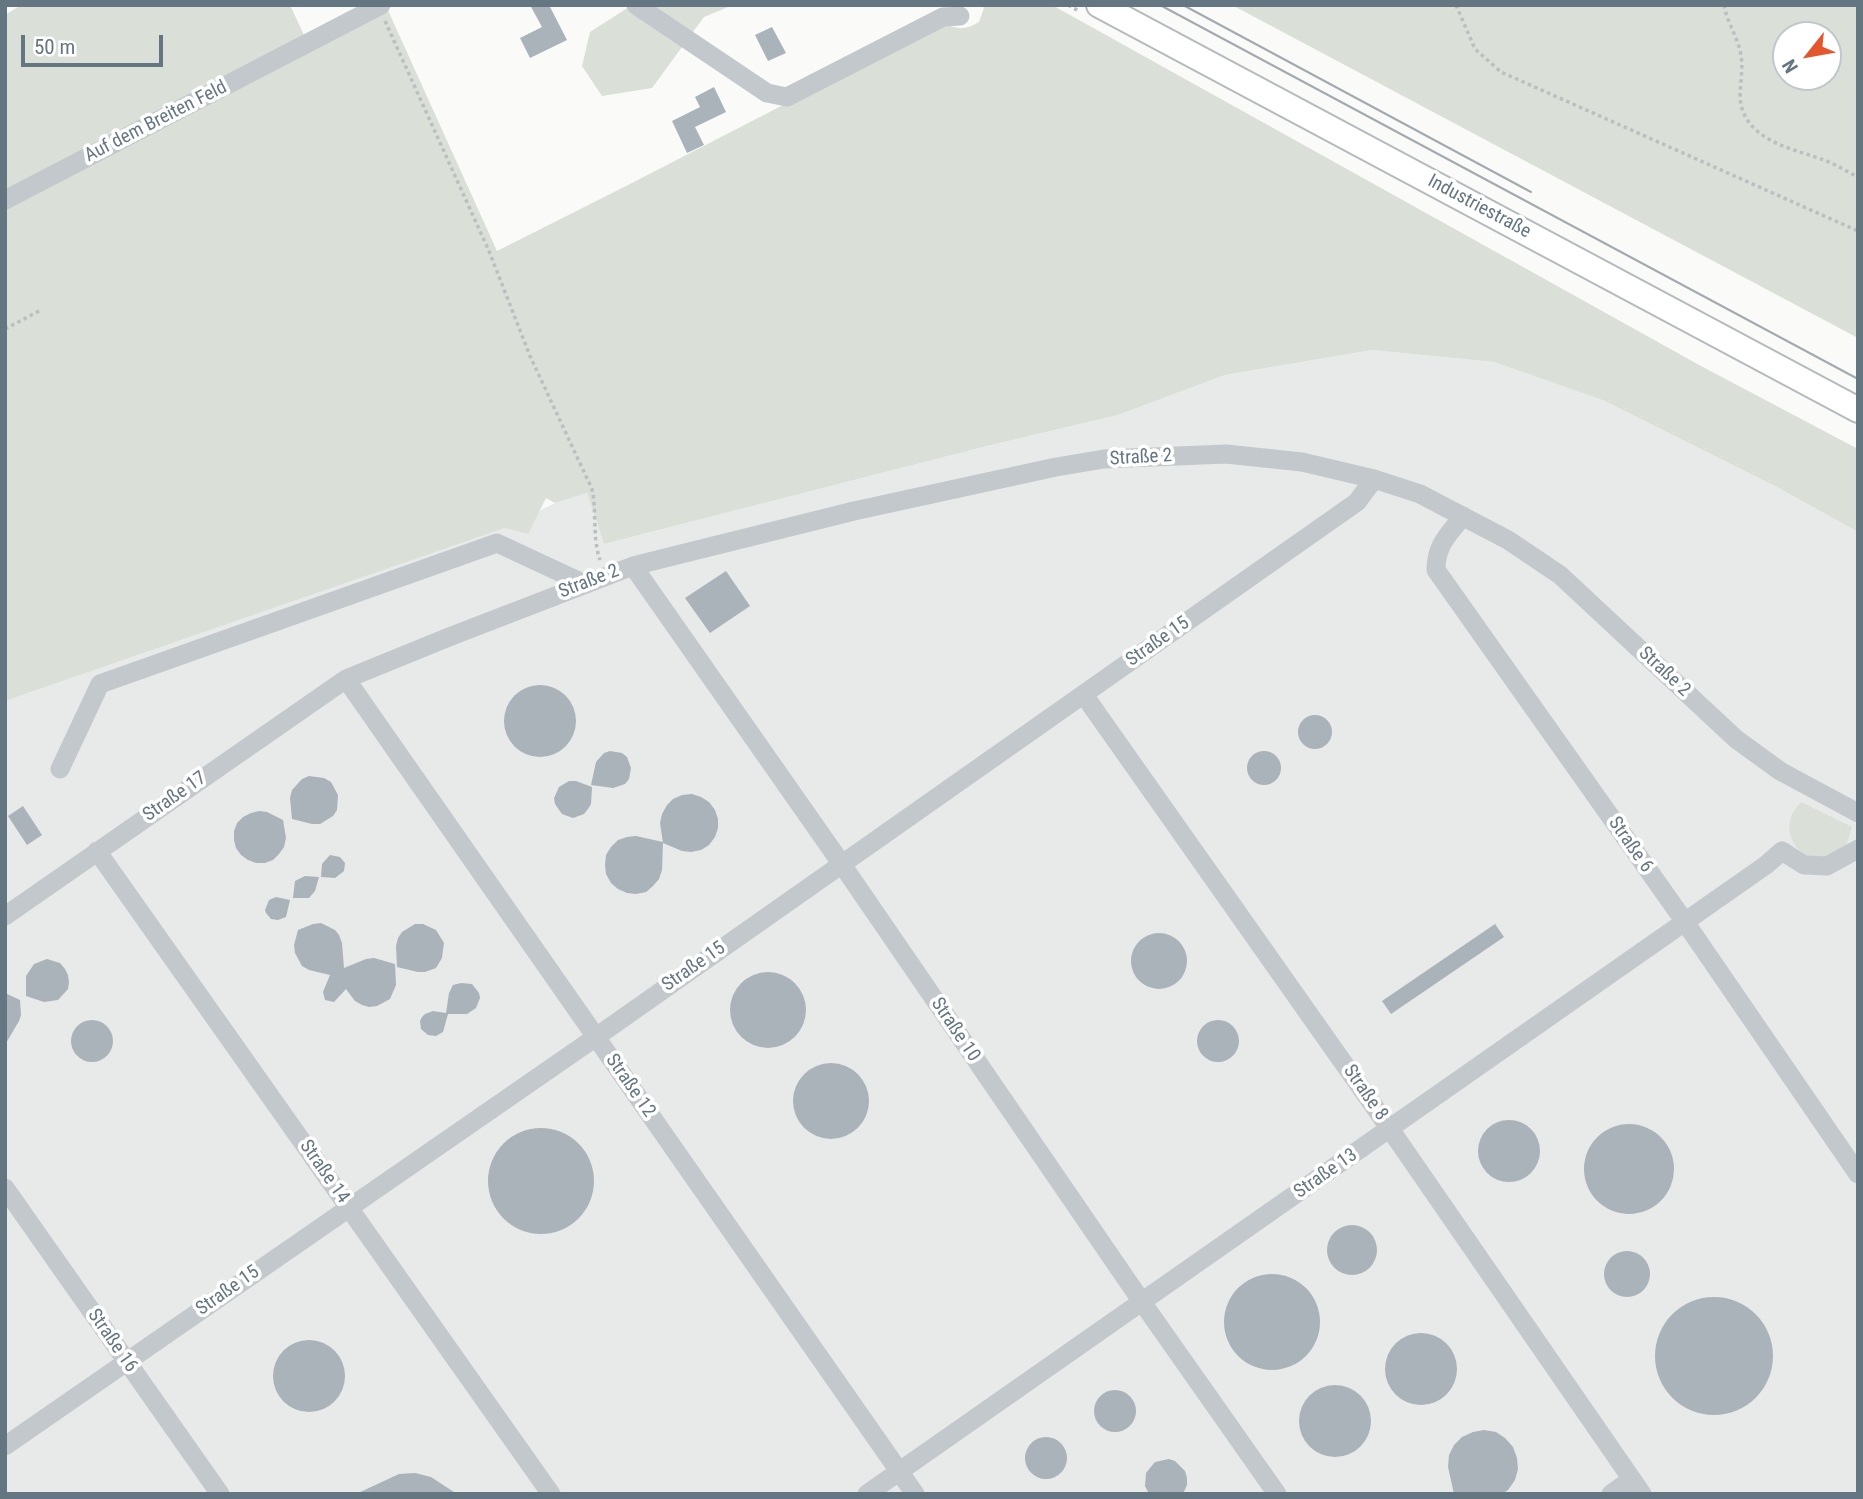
<!DOCTYPE html>
<meta charset="utf-8">
<style>
body{margin:0}
#map{position:relative;width:1863px;height:1499px;overflow:hidden;background:#fafaf8;font-family:"Roboto Condensed",sans-serif}
canvas{display:block}
.frame{position:absolute;inset:0;border:7px solid #657683;pointer-events:none}
.north{position:absolute;left:1772px;top:21px;width:70px;height:70px;box-sizing:border-box;background:#fff;border:2px solid #c1c8cd;border-radius:50%;rotate:239deg;font-size:19px;font-weight:700;line-height:28px;text-align:center;color:#657683}
.north::after{content:'';display:block;margin:auto;width:24px;height:32px;background:#e4572e;clip-path:polygon(50% 0,100% 100%,50% 72%,0 100%)}
.scale{position:absolute;left:21px;top:35px;width:142px;height:32px;box-sizing:border-box;border:4px solid #657683;border-top:0;padding-left:9px;font-size:21px;line-height:24px;white-space:nowrap;color:#657683;-webkit-text-stroke:5px #fff;paint-order:stroke}
</style>
<div id="map">
<canvas width="1863" height="1499"></canvas>
<div class="frame"></div>
<div class="north">N</div>
<div class="scale">50 m</div>
</div>
<script>
const ctx = document.querySelector('canvas').getContext('2d');
ctx.lineJoin = 'round';
function paint(path, color) {
  ctx.fillStyle = color;
  ctx.fill(path, 'evenodd');
}
function stroke(path, color, width, dash) {
  ctx.strokeStyle = color;
  ctx.lineWidth = width;
  ctx.lineCap = dash ? 'butt' : 'round';
  ctx.setLineDash(dash || []);
  ctx.stroke(path);
}
function drawText(font, color, halo, rows, align = 'center') {
  ctx.font = font + ' "Roboto Condensed",sans-serif';
  ctx.lineWidth = 7;
  ctx.setLineDash([]);
  ctx.textBaseline = 'middle';
  ctx.strokeStyle = halo;
  ctx.fillStyle = color;
  for (const [text, x, y, turn = 0] of rows) {
    ctx.save();
    ctx.translate(x, y);
    ctx.rotate((+turn || 0) * Math.PI / 180);
    ctx.textAlign = isNaN(turn) ? turn : align;
    if (halo) ctx.strokeText(text, 0, 0);
    ctx.fillText(text, 0, 0);
    ctx.restore();
  }
}
paint(new Path2D(`
 M1372 350 1494 362 1605 401 1775 486 1858 532V1494H5V701L505 528 555 503 587 493 604 544 987 446 1118 415 1225 375Z`), '#e8e9e9');
paint(new Path2D(`
 M21 5H290L304 35 386 6 497 251 632 183 942 23C958 29 964 31 979 22L984 8 980 5H1052L1701 366 1858 449V532L1775 486 1605 401 1494 362 1372 350 1225 375 1118 415 987 446 604 544 587 493 555 503 546 498 528 534 505 528 5 701V15Z
 M632 5H733L704 17 652 88 602 96 582 66 590 32Z
 M1232 5H1858V338ZM1828 35V77H1786V35Z
 M1801 802 1852 827 1846 846C1839 850 1829 858 1821 859 1802 861 1786 839 1790 822 1791 814 1796 808 1801 802Z`), '#dadfd7');
paint(new Path2D(`
 M530 5H549L567 40 530 58 520 38 542 27Z
 M772 27 786 53 768 61 755 35Z
 M714 87 726 112 695 127 704 145 687 153 672 121 700 107 695 97Z
 M726 571 750 606 710 633 685 598Z
 M504 721a36 36 0 1 1 72 0a36 36 0 1 1-72 0Z
 M1298 732a17 17 0 1 1 34 0a17 17 0 1 1-34 0Z
 M610 751 622 753 627 757 631 768 629 779 625 784 613 788 591 785 596 762 604 753Z
 M1247 768a17 17 0 1 1 34 0a17 17 0 1 1-34 0Z
 M309 776 324 778 331 782 338 795 337 810 333 816 320 824H312L292 819 290 798 292 790 302 779Z
 M569 781H576L592 787 591 804 588 809 584 814 573 818 562 814 555 804 554 798 559 787Z
 M692 794 701 797 709 802 715 810 718 819V828L715 837 709 845 701 850 691 852 682 851 663 843 660 823 662 814 667 805 673 799 682 795Z
 M23 806 42 835 27 845 8 816Z
 M259 811 267 812 283 820 286 838 284 847 279 854 273 860 265 863H256L248 860 241 855 236 848 234 840V831L237 823 243 817 251 813Z
 M636 836 663 842 662 870 659 879 653 886 646 892 636 894 627 893 618 889 611 883 606 874 605 865 606 855 611 847 618 840 627 837Z
 M330 855 340 857 345 863 344 871 335 878 321 877 322 864Z
 M305 876 319 877 315 891 309 898H293L295 881Z
 M276 897 290 900 286 917 278 920 271 919 266 913 265 910 269 900Z
 M321 923 335 930 339 935 342 943 344 968 366 959 374 958 395 964 396 985 390 999 377 1006 369 1007 362 1005 355 1001 346 989 334 1002 325 1000 323 992 330 975 309 970 302 966 295 953 294 945 298 930 313 924Z
 M415 924H423L436 930 444 943 442 958 436 968 425 972H418L397 967 396 946 398 938 402 932Z
 M1495 924 1504 937 1391 1014 1382 1001Z
 M1131 961a28 28 0 1 1 56 0a28 28 0 1 1-56 0Z
 M47 959 60 963 65 969 68 975 69 982 68 989 58 1000 44 1002 26 996V976L34 964Z
 M730 1010a38 38 0 1 1 76 0a38 38 0 1 1-76 0Z
 M461 983 472 984 479 993 480 998 476 1008 467 1014H448L443 1032 436 1036 428 1035 421 1029 420 1021 422 1017 425 1014 433 1011 446 1013 449 993 453 985Z
 M5 993 20 1000 21 1015 19 1021 5 1045Z
 M71 1041a21 21 0 1 1 42 0a21 21 0 1 1-42 0Z
 M1197 1041a21 21 0 1 1 42 0a21 21 0 1 1-42 0Z
 M793 1101a38 38 0 1 1 76 0a38 38 0 1 1-76 0Z
 M1478 1151a31 31 0 1 1 62 0a31 31 0 1 1-62 0Z
 M1584 1169a45 45 0 1 1 90 0a45 45 0 1 1-90 0Z
 M488 1181a53 53 0 1 1 106 0a53 53 0 1 1-106 0Z
 M1327 1250a25 25 0 1 1 50 0a25 25 0 1 1-50 0Z
 M1604 1274a23 23 0 1 1 46 0a23 23 0 1 1-46 0Z
 M1224 1322a48 48 0 1 1 96 0a48 48 0 1 1-96 0Z
 M1655 1356a59 59 0 1 1 118 0a59 59 0 1 1-118 0Z
 M1385 1369a36 36 0 1 1 72 0a36 36 0 1 1-72 0Z
 M273 1376a36 36 0 1 1 72 0a36 36 0 1 1-72 0Z
 M1299 1421a36 36 0 1 1 72 0a36 36 0 1 1-72 0Z
 M1094 1411a21 21 0 1 1 42 0a21 21 0 1 1-42 0Z
 M1484 1430 1496 1432 1505 1438 1513 1447 1517 1458 1518 1469 1515 1480 1508 1490 1502 1494H1454L1448 1467 1449 1455 1454 1445 1462 1437 1473 1432Z
 M1025 1458a21 21 0 1 1 42 0a21 21 0 1 1-42 0Z
 M1169 1459 1175 1461 1185 1471 1187 1478V1485L1183 1494H1149L1145 1486 1146 1473 1155 1462Z
 M415 1473 431 1477 457 1494H356L399 1474Z`), '#aab3b9');
const major = new Path2D(`
 M1099 5 1858 410`);
stroke(major, '#b5babe', 28);
stroke(new Path2D(`
 M1068 5 1079 11
 M1456 5 1475 49 1501 72 1858 231
 M1724 5C1727 23 1739 39 1741 56 1744 72 1738 90 1741 105 1750 142 1794 149 1824 160 1835 164 1846 171 1858 177
 M385 21 489 251 530 356 592 489C597 512 592 537 600 560
 M5 329 39 311`), '#bbbfc2', 3.5, [3.5, 3.5]);
stroke(new Path2D(`
 M636 5 767 93 787 97 943 17 960 16
 M5 200 381 5
 M1463 516C1448 535 1436 545 1436 570L1685 922 1858 1174
 M633 566 841 863 1142 1302 1277 1494
 M346 679 915 1494
 M1084 695 1390 1129 1642 1494
 M60 769 100 684 497 543 585 584
 M97 851 551 1494
 M5 916 346 679 449 637 633 566 854 511 1056 467 1104 459 1226 454 1302 462 1374 479 1420 494 1508 540 1560 575 1736 739 1780 771 1858 813
 M5 1188 220 1494
 M5 1446 596 1037 1357 502 1374 479
 M867 1494 1766 865 1782 851 1804 865 1827 866 1858 849
 M1611 1494 1632 1479`), '#c3c8cc', 19);
stroke(major, '#fff', 24);
stroke(new Path2D(`
 M1160 5 1858 379
 M1183 5 1531 192`), '#a2aab0', 2);
drawText('19px', '#657683', '#fff', [
 ["Auf dem Breiten Feld",156,122,-27],
 ["Industriestraße",1479,207,28],
 ["Straße 2",1141,458,-3],
 ["Straße 2",589,582,-21],
 ["Straße 15",1158,642,-35],
 ["Straße 2",1664,672,43],
 ["Straße 17",175,797,-35],
 ["Straße 6",1630,845,55],
 ["Straße 15",694,967,-35],
 ["Straße 10",955,1030,56],
 ["Straße 12",630,1086,55],
 ["Straße 8",1365,1093,55],
 ["Straße 14",324,1172,55],
 ["Straße 13",1326,1174,-35],
 ["Straße 15",228,1291,-35],
 ["Straße 16",112,1341,55]
]);
</script>
